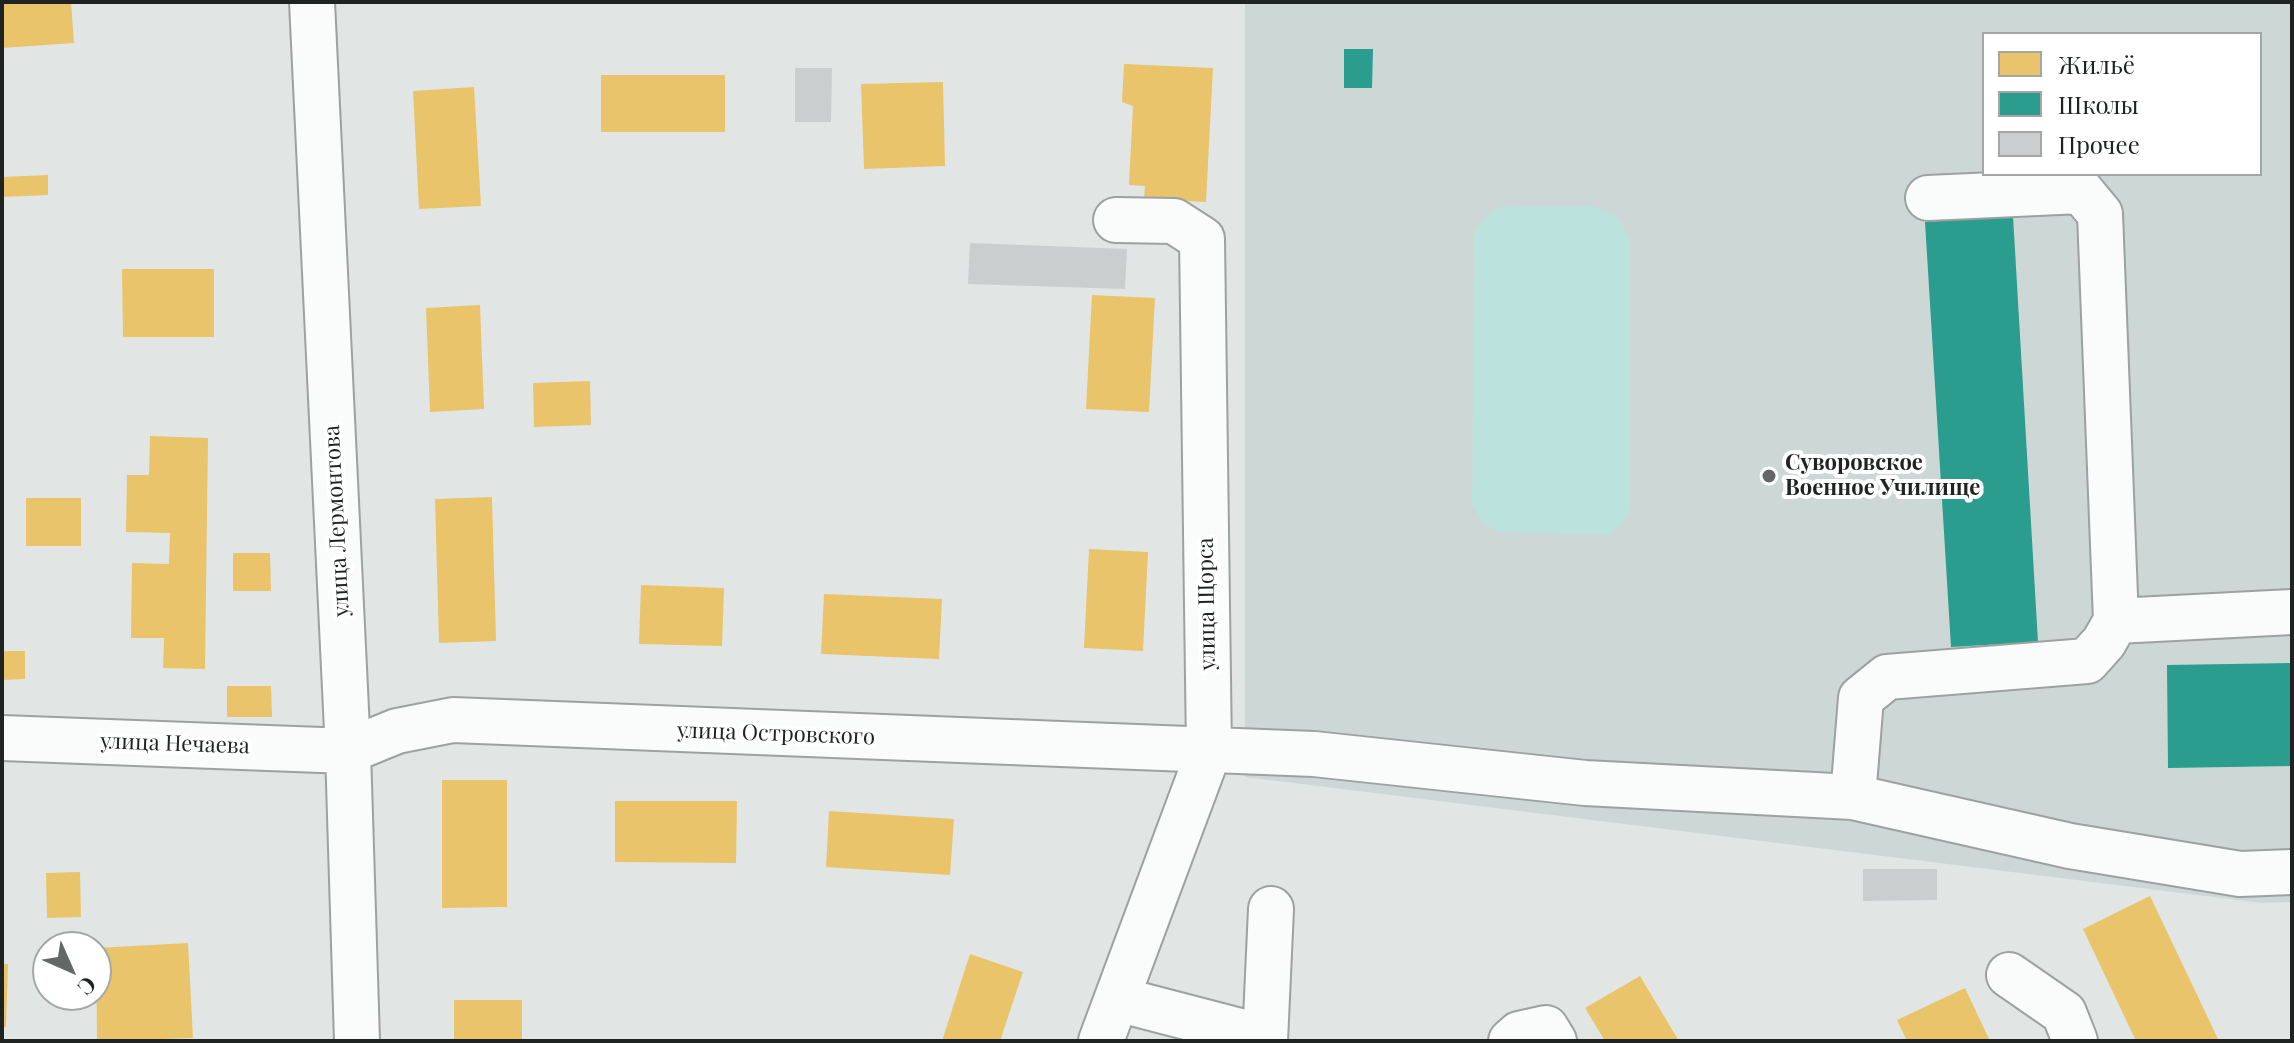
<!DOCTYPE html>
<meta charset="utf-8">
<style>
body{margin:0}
#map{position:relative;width:2294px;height:1043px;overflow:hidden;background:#e1e6e5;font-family:"Playfair Display",serif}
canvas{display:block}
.frame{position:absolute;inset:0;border:4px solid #1f2322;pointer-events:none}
.legend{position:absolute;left:1982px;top:32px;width:280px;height:144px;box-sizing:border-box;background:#fff;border:2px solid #a5a7a7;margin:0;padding:10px 14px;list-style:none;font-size:24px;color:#1f2322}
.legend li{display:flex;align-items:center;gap:16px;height:40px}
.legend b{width:40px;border:2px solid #a5a7a7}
.north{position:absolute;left:32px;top:931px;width:80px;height:80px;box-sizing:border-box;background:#fff;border:2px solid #a5a7a7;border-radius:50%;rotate:135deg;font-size:22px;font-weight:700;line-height:32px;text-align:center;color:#1f2322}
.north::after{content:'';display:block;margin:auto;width:28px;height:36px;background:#636766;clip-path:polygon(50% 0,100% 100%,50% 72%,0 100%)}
</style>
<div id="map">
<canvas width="2294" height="1043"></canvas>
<div class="frame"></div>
<ul class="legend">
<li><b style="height:22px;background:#e9c46a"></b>Жильё</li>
<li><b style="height:22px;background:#2a9d8f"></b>Школы</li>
<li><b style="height:22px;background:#cacece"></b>Прочее</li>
</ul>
<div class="north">С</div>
</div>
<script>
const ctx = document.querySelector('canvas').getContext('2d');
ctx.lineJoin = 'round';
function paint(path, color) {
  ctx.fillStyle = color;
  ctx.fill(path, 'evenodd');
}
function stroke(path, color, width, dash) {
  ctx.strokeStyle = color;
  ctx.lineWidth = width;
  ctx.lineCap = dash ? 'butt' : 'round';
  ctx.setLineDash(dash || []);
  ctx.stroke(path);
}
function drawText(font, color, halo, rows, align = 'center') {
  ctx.font = font + ' "Playfair Display",serif';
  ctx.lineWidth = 8;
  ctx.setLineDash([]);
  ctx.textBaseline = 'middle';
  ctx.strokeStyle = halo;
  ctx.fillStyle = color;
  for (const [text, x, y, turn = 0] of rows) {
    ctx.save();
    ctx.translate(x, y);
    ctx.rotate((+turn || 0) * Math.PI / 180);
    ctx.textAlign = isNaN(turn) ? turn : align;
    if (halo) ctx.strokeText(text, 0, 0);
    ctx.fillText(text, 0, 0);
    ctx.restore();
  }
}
paint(new Path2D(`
 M1245 2H2292V902L2262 903 1245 777ZM1984 34H2260V174H1984Z`), '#cdd8d6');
paint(new Path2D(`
 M1593 206 1619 218 1630 239 1629 512 1623 523 1609 534 1499 532 1484 524 1472 506 1475 231 1484 218 1500 207Z`), '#bbe2dc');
paint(new Path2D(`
 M2 2H71L74 43 2 48Z
 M1124 64 1213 68 1206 202 1144 199 1145 186 1129 185 1133 106 1122 102Z
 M601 75H725V132H601Z
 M943 82 945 166 864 169 861 84Z
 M474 87 481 206 419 209 413 91Z
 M48 175V195L2 197V177Z
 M122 269H214V337H123Z
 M1092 295 1155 298 1149 412 1086 409Z
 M480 305 484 409 430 412 426 308Z
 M590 381 591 425 534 427 533 383Z
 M150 436 208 438 205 669 163 668 164 638H131L132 563 169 564 170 533 126 532 127 475H149Z
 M492 497 496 641 439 643 435 499Z
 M26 498H81V546H26Z
 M1089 549 1148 552 1143 651 1084 648Z
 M233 553H270L271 591H233Z
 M641 585 724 588 722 646 639 644Z
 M824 594 942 599 939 659 821 654Z
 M2 651H25V679L2 680Z
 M227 686H271L272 717H227Z
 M442 780H507V907L442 908Z
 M615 801H737L736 863 615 862Z
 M829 811 954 819 950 875 826 867Z
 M80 872 81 917 47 918 46 873Z
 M2150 896 2219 1041H2136L2083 929Z
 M188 943 193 1038 97 1041 96 948Z
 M970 954 1023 972 1000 1041H942Z
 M2 964H8L6 1027H2Z
 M1640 976 1679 1041H1605L1585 1008Z
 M1965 988 1990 1041H1907L1897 1020Z
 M454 1000H522V1041H454Z`), '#e9c46a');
paint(new Path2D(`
 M1344 49H1373L1372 88H1344Z
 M2013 216 2038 642 1951 647 1925 222Z
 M2292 663V766L2168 768 2167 665Z`), '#2a9d8f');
paint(new Path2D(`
 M795 68H832L831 122H795Z
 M970 243 1127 249 1125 289 968 284Z
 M1863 869H1937V900L1863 901Z`), '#cacece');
const minor = new Path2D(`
 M2116 621 2292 612
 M2 738 348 751 397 731 453 720 1314 754 1585 783 1853 797 2070 846 2240 874 2292 872
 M1853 797 1861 698 1887 677 2087 661 2104 642 2116 621 2100 214 2081 191 1928 198
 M2009 975 2064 1013 2075 1041
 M1117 999 1263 1037
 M1101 1041 1209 751 1202 239 1174 221 1116 220
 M1265 1041 1271 909
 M1511 1041 1519 1034 1546 1028 1554 1041`);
const major = new Path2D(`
 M312 2 348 751 357 1041`);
stroke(minor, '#9da1a0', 48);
stroke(major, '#9da1a0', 48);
stroke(minor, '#fafbfb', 44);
stroke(major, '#fafbfb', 44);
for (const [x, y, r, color] of [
 [1769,476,8,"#636766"]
]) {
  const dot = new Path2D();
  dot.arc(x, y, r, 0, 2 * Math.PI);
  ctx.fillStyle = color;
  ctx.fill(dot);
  stroke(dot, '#fff', 3);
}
drawText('bold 22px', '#1f2322', '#fff', [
 ["Суворовское",1785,463],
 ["Военное Училище",1785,488]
], 'left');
drawText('22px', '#1f2322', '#fff', [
 ["улица Лермонтова",337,521,-93],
 ["улица Щорса",1207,604,-91],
 ["улица Островского",776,734,2],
 ["улица Нечаева",175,744,2]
]);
</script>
